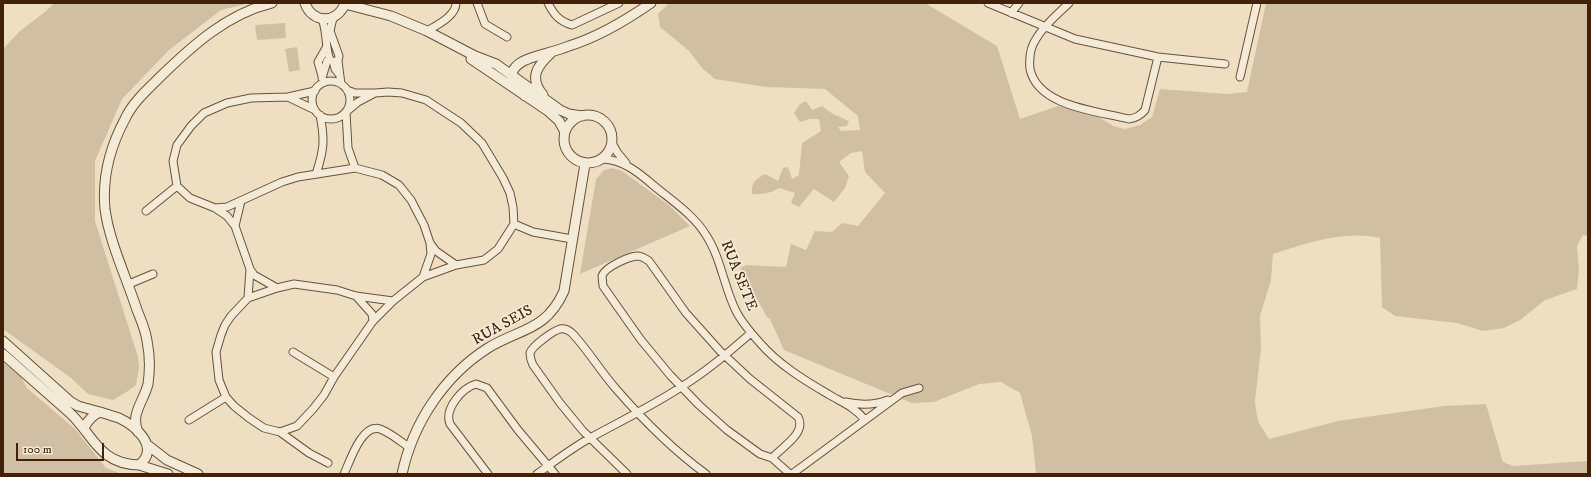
<!DOCTYPE html>
<style>
body{margin:0}
#map{position:relative;width:1591px;height:477px;overflow:hidden;background:#eedfc3;font-family:"IM FELL DW Pica",serif}
canvas{display:block}
.frame{position:absolute;inset:0;border:4px solid #41210a;pointer-events:none}
.scale{position:absolute;left:16px;top:443px;width:88px;height:18px;box-sizing:border-box;border:2px solid #41210a;border-top:0;padding-left:5px;font-size:12px;line-height:14px;white-space:nowrap;color:#41210a;-webkit-text-stroke:3px #f4ead8;paint-order:stroke}
</style>
<div id="map">
<canvas width="1591" height="477"></canvas>
<div class="frame"></div>
<div class="scale">100 m</div>
</div>
<script>
const ctx = document.querySelector('canvas').getContext('2d');
ctx.lineJoin = 'round';
function paint(path, color) {
  ctx.fillStyle = color;
  ctx.fill(path, 'evenodd');
}
function stroke(path, color, width, dash) {
  ctx.strokeStyle = color;
  ctx.lineWidth = width;
  ctx.lineCap = dash ? 'butt' : 'round';
  ctx.setLineDash(dash || []);
  ctx.stroke(path);
}
function drawText(font, color, halo, rows, align = 'center') {
  ctx.font = font + ' "IM FELL DW Pica",serif';
  ctx.lineWidth = 3.5;
  ctx.setLineDash([]);
  ctx.textBaseline = 'middle';
  ctx.strokeStyle = halo;
  ctx.fillStyle = color;
  for (const [text, x, y, turn = 0] of rows) {
    ctx.save();
    ctx.translate(x, y);
    ctx.rotate((+turn || 0) * Math.PI / 180);
    ctx.textAlign = isNaN(turn) ? turn : align;
    if (halo) ctx.strokeText(text, 0, 0);
    ctx.fillText(text, 0, 0);
    ctx.restore();
  }
}
paint(new Path2D(`
 M54 3H250L221 10 169 50 122 99 95 161V221L138 357 139 368 136 385 128 391 113 400 88 394 71 378 3 329V49L20 31 45 12Z
 M669 3H925L997 46 1020 119 1058 106 1099 117 1113 126 1125 129 1140 125 1152 117 1160 89 1227 94 1247 92 1266 3H1588V236L1583 235 1577 246 1579 269 1577 289 1545 300 1520 320 1504 328 1483 331 1457 323 1395 316 1382 307 1380 238C1344 230 1307 243 1273 254L1271 280 1260 316 1261 349 1255 400 1256 411 1259 423 1269 439 1338 421 1444 406 1486 404 1503 462 1513 466 1588 461V474H1036L1032 436 1020 393 1001 382 979 384 934 402 912 403 784 350 770 319 767 317 740 268 746 265 786 267 791 244 806 250 815 231 832 232 842 223 858 226 885 193 865 172 862 151 851 153 839 162 849 176 845 188 834 202 814 189 799 207 791 203 795 193 779 188C769 194 763 194 752 194 751 182 755 180 765 174L778 181 783 168 788 167 792 179 799 175 802 143 821 131 819 119H810L800 122 794 113 800 104 806 101 812 110 822 106 833 114 849 121 847 126 838 127 841 131 860 130 858 116 825 89 766 87 715 79 702 68 689 51 660 27 658 14Z
 M285 23 286 38 257 40 255 25Z
 M297 47 300 70 289 72 285 49Z
 M613 168 622 171 670 206 690 226 580 274 596 179 604 170Z
 M3 362 21 377 27 388 75 429 106 468 122 474H3Z`), '#d1bfa4');
const minor = new Path2D(`
 M477 3 485 24 507 37
 M548 3C554 15 559 21 572 25L619 3
 M988 3 1075 39 1158 57 1225 64
 M1069 3C1057 15 1044 25 1036 39 1030 48 1029 59 1030 69 1038 107 1098 111 1129 119 1136 118 1140 116 1145 110L1158 57
 M1011 13 1019 3
 M333 18 330 31 339 56 338 61 341 84
 M322 19C327 31 325 44 329 57
 M427 31C437 25 456 16 456 3
 M333 61 335 69 339 74
 M322 76 318 62 326 48
 M1240 77 1257 3
 M322 78 327 61
 M312 100a19 19 0 1 1 38 0a19 19 0 1 1-38 0Z
 M347 90 355 93H375L358 102 346 112 348 148 355 168
 M315 91 288 97 315 110
 M612 143 617 152 626 163
 M603 159C623 160 638 172 653 185 671 200 694 215 706 235 721 258 724 287 736 311 742 323 751 333 760 343 778 364 804 380 828 394 841 402 855 407 865 420
 M316 174C324 150 325 140 320 115
 M215 208 227 207 282 182 298 177 355 168 382 175 399 185 411 200 424 225 430 243 431 254 423 277
 M146 211 177 186
 M514 224 533 232 572 239
 M235 226 241 201
 M430 243 436 251 456 265
 M250 269 254 275 277 288
 M129 284 153 274
 M356 296 372 314 373 321
 M248 298 250 269 235 226 227 216 215 208 190 198 177 186 173 161 177 145 191 126 204 113 227 103 251 98 288 97
 M293 352 334 377
 M845 402C859 405 875 405 888 400
 M189 420 226 397
 M280 432 297 426 313 409 324 395 334 377 373 321 393 301 423 277 456 265 484 260 498 249 514 224 513 207 510 193 503 178 482 143 461 123 426 100 402 93 388 92 375 93
 M772 458C782 447 807 433 798 417L750 379 720 351 686 313 649 261C646 259 642 256 637 256 628 257 605 267 602 276L603 286 617 306 641 340 670 375 699 405 727 430 760 454 772 458 790 474
 M328 463 309 453 280 432 264 428 249 418 234 406 226 397 219 380 216 352 221 335 225 325 231 316 248 298 277 288 294 284 337 290 356 296 393 301
 M344 474C350 461 362 423 380 429 391 433 401 442 410 448
 M488 474 450 424C444 409 462 388 476 384L487 388 518 430 555 474
 M537 474C555 461 572 448 590 438 621 421 652 406 681 387 706 372 729 352 751 333
 M627 474 583 431 560 403 533 365C531 361 530 357 530 353 532 346 553 331 560 329 565 328 568 330 572 333 588 350 601 372 617 390 644 421 673 450 706 474
 M792 474 902 393 919 388`);
const tertiary = new Path2D(`
 M305 3C312 24 338 24 345 3
 M345 4 391 16 427 31 475 56 496 64 560 110 569 114 582 116
 M471 59 548 111 559 121 565 132
 M543 95C528 77 538 65 552 52
 M525 96C520 90 509 81 512 73 516 62 528 59 537 56 547 53 559 50 569 46 598 37 625 21 651 3
 M564 139a24 24 0 1 1 48 0a24 24 0 1 1-48 0Z
 M3 341 71 402 78 406 100 412
 M3 354 70 413C94 436 99 464 139 465 161 448 136 426 119 418 113 416 106 414 100 412 92 415 88 420 84 428
 M138 432C130 414 144 401 148 384 150 370 150 355 147 341 146 331 141 320 137 310 127 279 109 241 105 209 102 177 110 147 125 119 133 102 147 90 160 77 193 45 227 14 272 3
 M149 446 167 460 198 474
 M139 465 168 474
 M402 474C413 423 444 376 488 348 521 328 546 331 564 291L585 164`);
stroke(minor, '#6c5038', 9);
stroke(tertiary, '#6c5038', 11);
stroke(minor, '#f4ead8', 7);
stroke(tertiary, '#f4ead8', 9);
drawText('15px', '#41210a', '#f4ead8', [
 ["RUA SETE",738,276,68],
 ["RUA SEIS",503,326,-29]
]);
</script>
